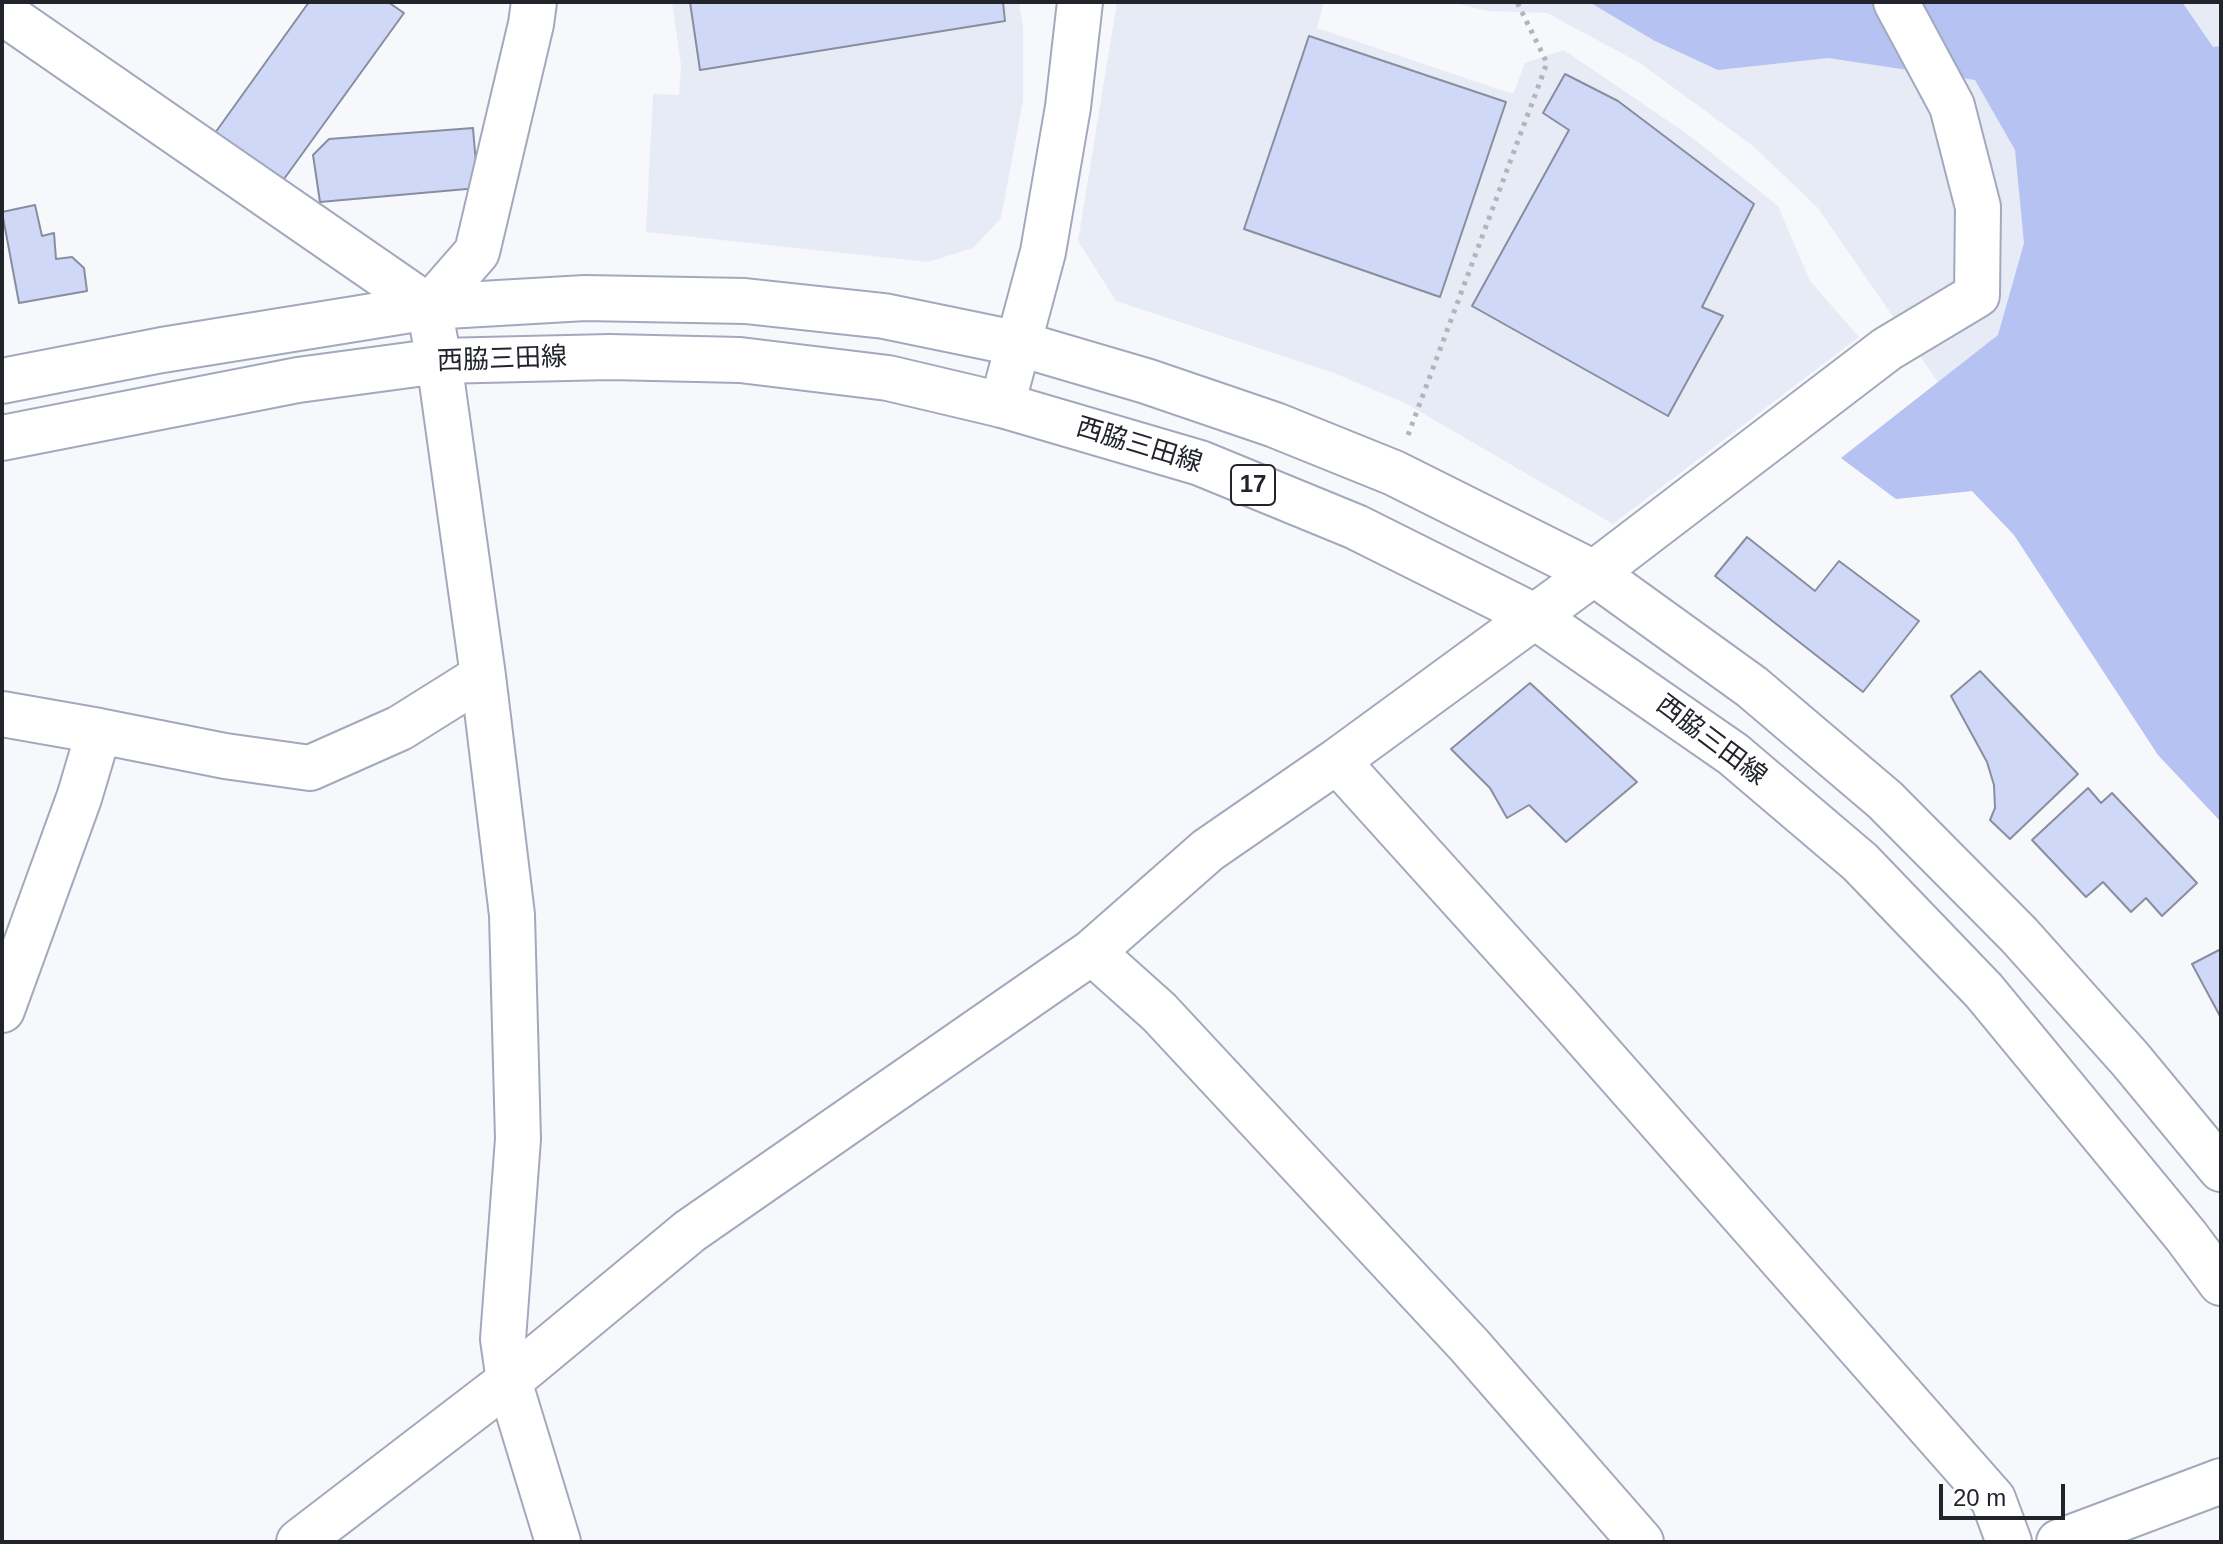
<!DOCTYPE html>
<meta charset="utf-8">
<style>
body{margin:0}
#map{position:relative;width:2223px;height:1544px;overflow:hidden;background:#f7f8fc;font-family:Arial,sans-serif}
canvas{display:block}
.frame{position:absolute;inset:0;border:4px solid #21242b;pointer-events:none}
.scale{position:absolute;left:1939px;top:1484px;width:126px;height:36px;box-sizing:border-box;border:4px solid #21242b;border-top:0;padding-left:10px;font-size:24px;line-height:28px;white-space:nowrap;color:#21242b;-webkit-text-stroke:6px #fff;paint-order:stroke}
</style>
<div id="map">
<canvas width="2223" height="1544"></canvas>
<div class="frame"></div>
<div class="scale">20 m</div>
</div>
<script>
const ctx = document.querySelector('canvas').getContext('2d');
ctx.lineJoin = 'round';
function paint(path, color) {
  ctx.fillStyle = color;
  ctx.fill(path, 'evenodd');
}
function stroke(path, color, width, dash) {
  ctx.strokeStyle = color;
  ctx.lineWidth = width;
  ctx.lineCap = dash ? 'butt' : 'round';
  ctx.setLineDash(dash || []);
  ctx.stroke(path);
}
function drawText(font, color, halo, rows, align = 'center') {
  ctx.font = font + ' Arial,"Noto Sans JP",sans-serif';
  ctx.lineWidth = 6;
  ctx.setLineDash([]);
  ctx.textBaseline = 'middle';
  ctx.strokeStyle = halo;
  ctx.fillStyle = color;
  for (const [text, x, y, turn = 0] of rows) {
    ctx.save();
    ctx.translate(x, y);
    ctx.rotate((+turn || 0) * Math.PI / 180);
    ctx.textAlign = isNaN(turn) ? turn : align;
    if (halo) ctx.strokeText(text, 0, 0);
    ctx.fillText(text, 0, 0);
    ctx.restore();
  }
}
paint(new Path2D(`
 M672 2H1019L1023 27V101L1001 218 973 248 928 262 646 232 653 94 679 95 681 65Z
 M1117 2H1324L1317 28 1513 94 1525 63 1564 50 1690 136 1778 206 1810 281 1859 337 1613 524 1405 403 1334 373 1116 301 1078 241Z
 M1449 2H2221V822L2158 755 2014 535 1972 491 1896 499 1841 458 1938 382 1818 208 1753 146 1640 63 1547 13 1488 11Z`), '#e7ebf6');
paint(new Path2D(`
 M1589 2H2182L2213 47 2221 46V822L2158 755 2014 535 1972 491 1896 499 1841 458 1998 335 2024 243 2015 150 1975 80 1828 58 1718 70 1655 41Z`), '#b6c3f2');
const building = new Path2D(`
 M309 2H388L404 13 284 179 215 133Z
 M690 2H1003L1005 21 700 70Z
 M1309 36 1506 102 1440 297 1244 229Z
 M1565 74 1618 101 1754 204 1702 307 1723 316 1668 416 1472 306 1569 130 1543 113Z
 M473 128 478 188 320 202 313 155 329 139Z
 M35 205 42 236 54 233 56 259 72 257 84 268 87 291 19 303 2 212Z
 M1747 537 1815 591 1839 561 1919 621 1863 692 1715 576Z
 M1980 671 2078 774 2010 839 1990 820 1995 808 1994 785 1987 762 1951 696Z
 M1530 683 1637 782 1566 842 1529 805 1507 818 1490 788 1451 749Z
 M2088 788 2101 803 2112 793 2197 883 2162 916 2146 898 2131 912 2103 882 2086 897 2032 840Z
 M2221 949V1018L2192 964Z`);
paint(building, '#cfd9f7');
stroke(building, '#888da0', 2);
const minor = new Path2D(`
 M2 12 429 307 439 361 483 676 512 915 518 1139 503 1339 509 1381 558 1542
 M429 307 477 252 531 24 534 2
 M1002 405 1043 252 1068 107 1080 2
 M2 714 99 731 225 756 310 768 400 728 483 676
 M1337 761 1560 1008 1993 1499 2009 1542
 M1092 952 1159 1012 1469 1345 1641 1542
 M2 1010 79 798 99 731
 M299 1542 509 1381 690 1231 1092 952 1208 850 1337 761 1594 573 1887 349 1977 295 1978 207 1952 106 1896 2
 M2059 1542 2221 1481`);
const major = new Path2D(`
 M2 381 162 350 429 307 585 298 745 301 884 316 1020 344 1146 381 1275 425 1394 473 1594 573 1752 687 1885 800 2019 935 2130 1059 2221 1169
 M2 438 298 380 439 361 610 357 740 360 888 378 1002 405 1200 463 1356 527 1534 616 1733 754 1860 862 1984 991 2186 1236 2221 1283`);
stroke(minor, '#a3a9bc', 48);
stroke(major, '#a3a9bc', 48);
stroke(new Path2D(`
 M1408 435 1547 63 1517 2`), '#b4b5ba', 5, [4, 6]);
stroke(minor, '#fff', 44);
stroke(major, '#fff', 44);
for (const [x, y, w] of [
 [1253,485,44]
]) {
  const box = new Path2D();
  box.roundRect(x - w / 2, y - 20, w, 40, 6);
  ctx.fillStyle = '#fff';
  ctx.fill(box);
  stroke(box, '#21242b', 2);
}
drawText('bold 24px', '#21242b', null, [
 ["17",1253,485]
]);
drawText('26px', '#21242b', '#fff', [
 ["西脇三田線",502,360,-2],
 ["西脇三田線",1139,446,17],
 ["西脇三田線",1711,741,37]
]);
</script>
